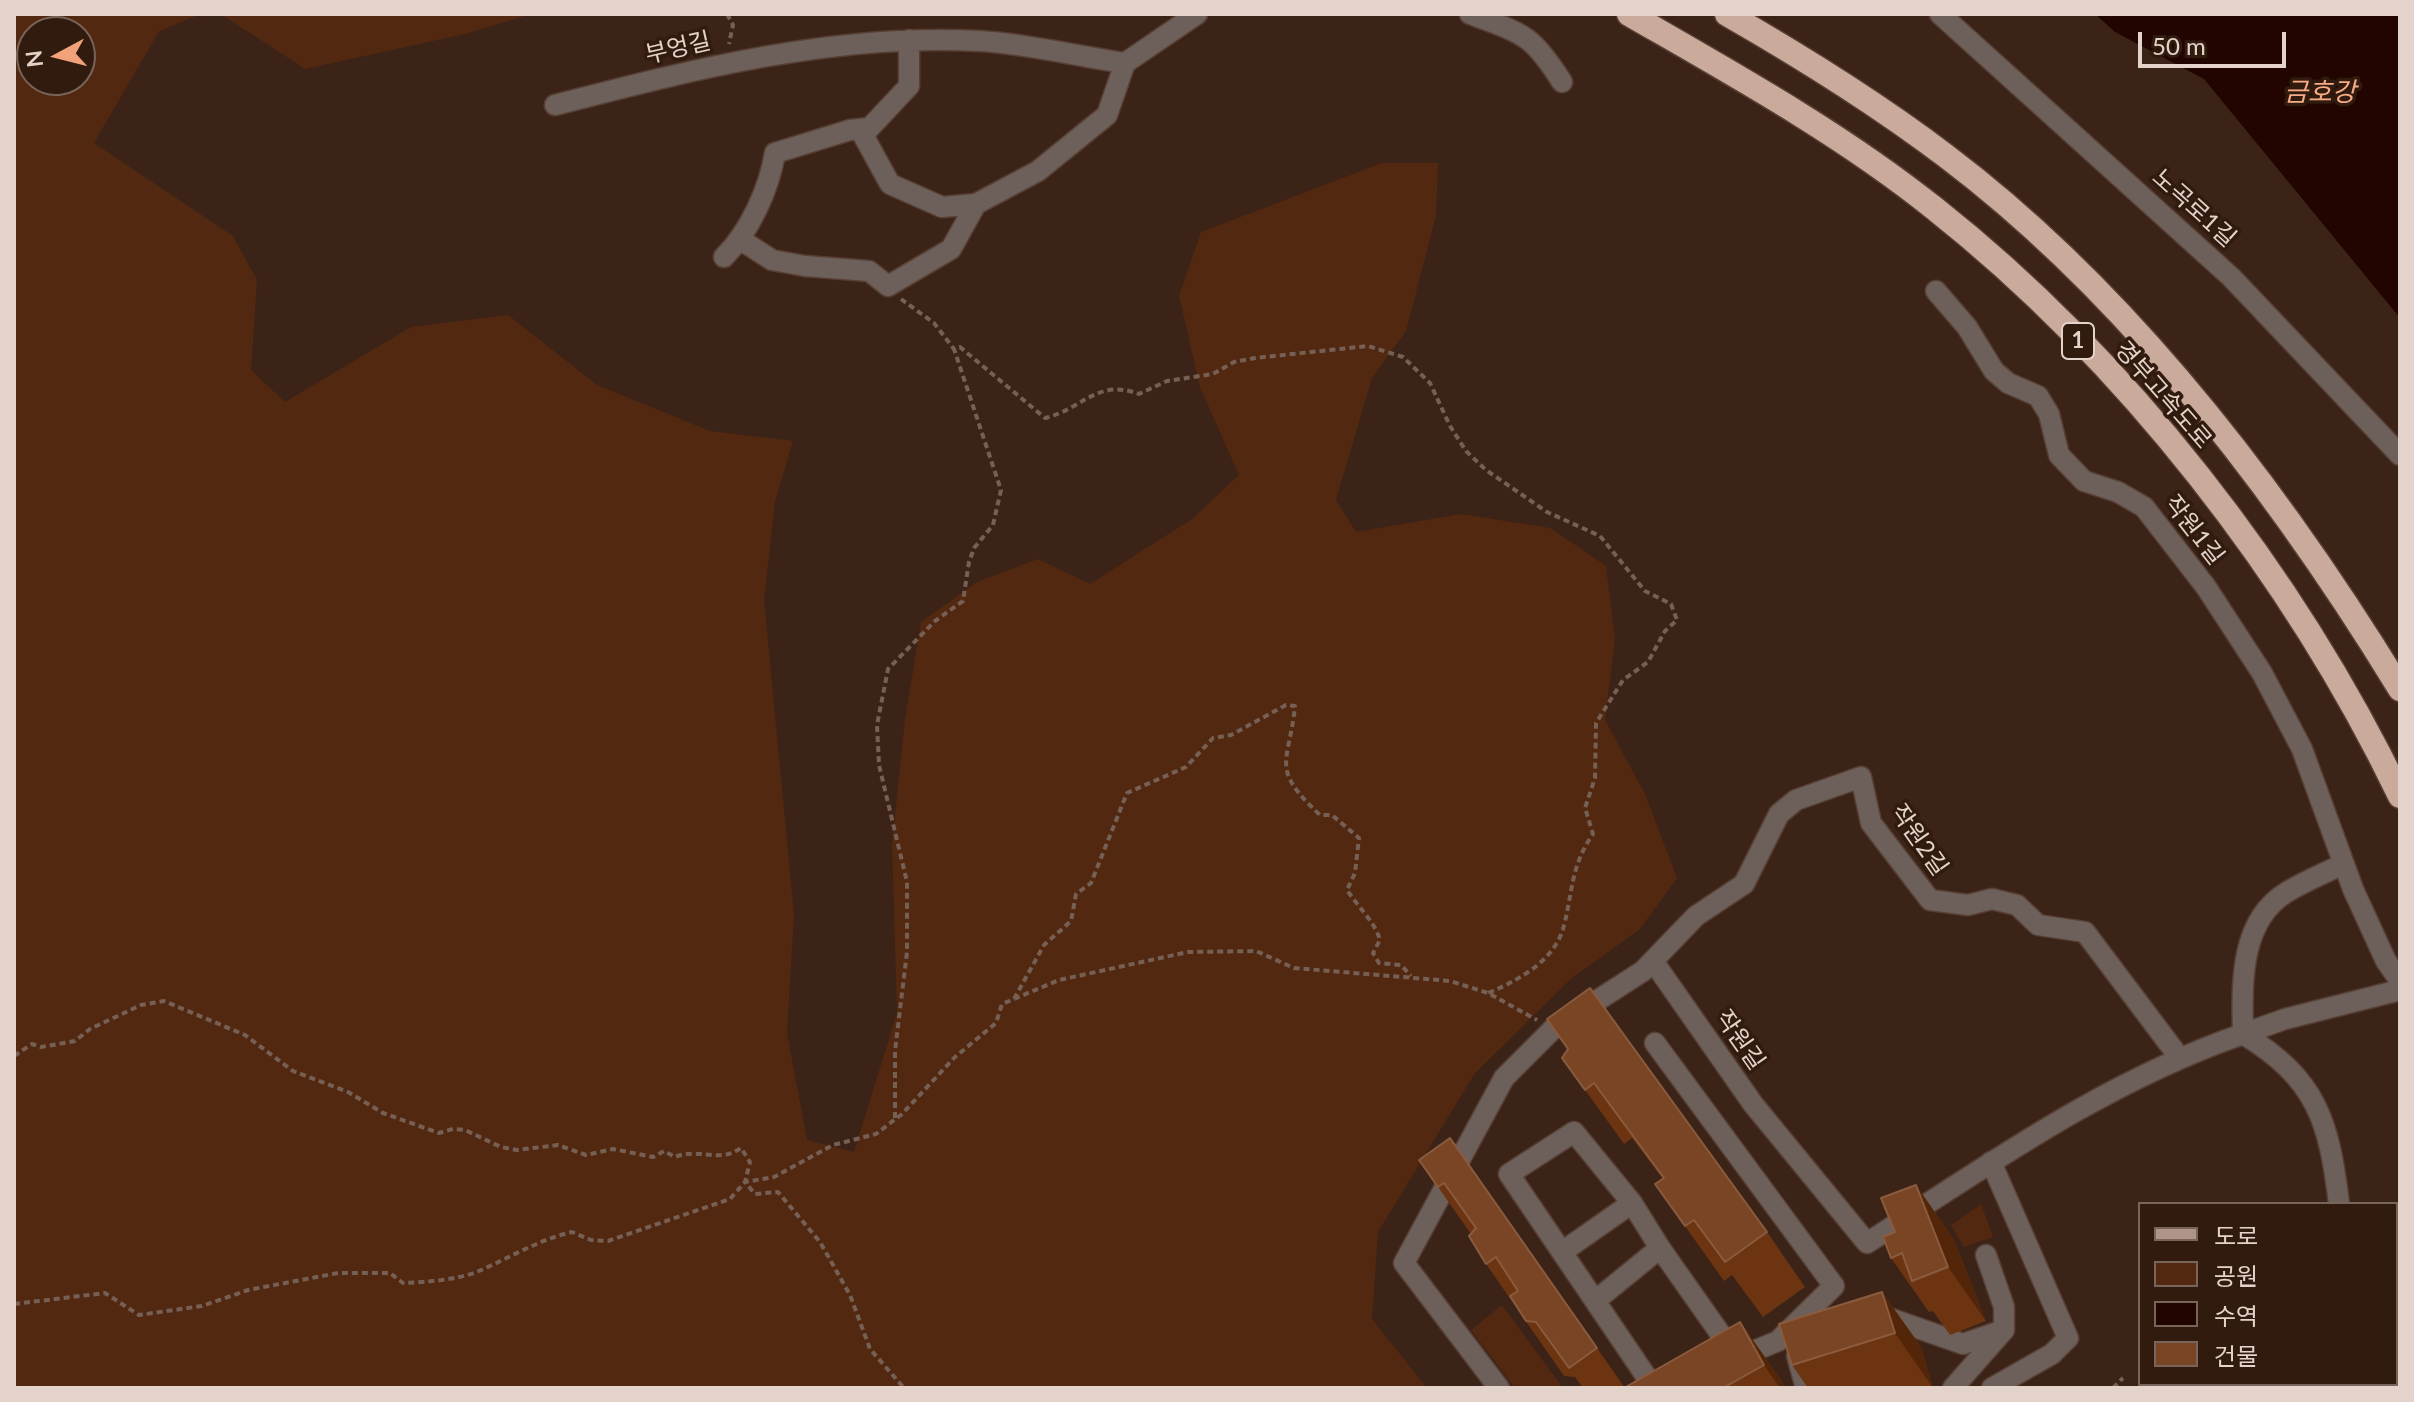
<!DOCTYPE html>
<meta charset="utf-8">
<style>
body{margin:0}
#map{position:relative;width:2414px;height:1402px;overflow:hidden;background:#3c2317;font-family:Lato,"Noto Sans KR",sans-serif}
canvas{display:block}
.frame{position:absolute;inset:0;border:16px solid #e4d3cb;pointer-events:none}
.legend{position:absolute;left:2138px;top:1202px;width:260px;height:184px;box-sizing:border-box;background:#311a0e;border:2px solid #79645a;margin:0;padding:10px 14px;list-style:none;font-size:24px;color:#e4d3cb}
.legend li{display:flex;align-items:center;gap:16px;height:40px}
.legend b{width:40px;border:2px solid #79645a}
.north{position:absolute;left:16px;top:16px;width:80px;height:80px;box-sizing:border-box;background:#311a0e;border:2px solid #79645a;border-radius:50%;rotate:263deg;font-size:22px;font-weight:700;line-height:32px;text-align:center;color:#e4d3cb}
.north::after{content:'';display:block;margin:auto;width:28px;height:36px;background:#f1a27b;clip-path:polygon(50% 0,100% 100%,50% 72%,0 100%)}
.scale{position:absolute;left:2138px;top:32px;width:148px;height:36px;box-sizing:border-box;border:4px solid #e4d3cb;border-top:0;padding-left:10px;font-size:24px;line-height:28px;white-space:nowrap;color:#e4d3cb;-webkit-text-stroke:6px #311a0e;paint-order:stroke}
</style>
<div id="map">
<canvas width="2414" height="1402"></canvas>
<div class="frame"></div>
<ul class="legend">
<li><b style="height:10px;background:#af9589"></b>도로</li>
<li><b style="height:22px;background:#532810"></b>공원</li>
<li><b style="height:22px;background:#220500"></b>수역</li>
<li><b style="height:22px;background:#794524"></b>건물</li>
</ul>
<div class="north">N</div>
<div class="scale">50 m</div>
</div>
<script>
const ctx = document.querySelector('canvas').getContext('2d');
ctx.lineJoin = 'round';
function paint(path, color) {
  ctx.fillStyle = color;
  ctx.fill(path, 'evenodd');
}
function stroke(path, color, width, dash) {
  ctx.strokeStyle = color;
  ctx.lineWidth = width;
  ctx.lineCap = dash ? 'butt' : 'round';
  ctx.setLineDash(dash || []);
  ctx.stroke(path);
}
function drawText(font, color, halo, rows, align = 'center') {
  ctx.font = font + ' Lato,"Noto Sans KR",sans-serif';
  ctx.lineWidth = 7;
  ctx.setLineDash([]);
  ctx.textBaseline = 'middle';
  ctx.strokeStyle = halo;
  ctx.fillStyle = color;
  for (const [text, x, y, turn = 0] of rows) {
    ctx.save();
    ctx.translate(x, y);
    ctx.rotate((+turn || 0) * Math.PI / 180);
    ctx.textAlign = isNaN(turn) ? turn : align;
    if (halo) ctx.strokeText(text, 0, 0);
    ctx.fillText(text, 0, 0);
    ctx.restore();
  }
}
paint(new Path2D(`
 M14 14H201L159 31 94 143 233 236 257 280 251 370 285 402 411 327 508 315 597 385 710 431 793 441 775 502 764 600 794 915 787 1033 807 1140 854 1152 897 1013 892 844 905 720 921 622 977 582 1038 559 1090 584 1192 519 1239 475 1200 387 1179 296 1201 232 1382 163H1438L1436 216 1406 331 1372 378 1336 500 1356 532 1461 514 1550 528 1606 566 1615 639 1605 720 1645 794 1677 878 1640 929 1572 978 1475 1073 1378 1232 1372 1319 1427 1388H14ZM32 32H80V80H32Z
 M221 14H531L465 34 305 69Z
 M1981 1204 1993 1237 1964 1247 1951 1225Z
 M1502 1305 1563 1388H1515L1471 1330Z`), '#532810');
paint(new Path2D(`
 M2095 14H2400V318L2204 79 2115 32Z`), '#220500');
const minor = new Path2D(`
 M1470 14C1523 34 1531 33 1562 82
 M1940 14 2231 277 2400 455
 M909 40V86L863 135 890 184 942 207 976 204
 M555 105C694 69 836 33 980 41 1028 44 1077 56 1125 63
 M741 240 772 260 805 266 869 271 888 286 951 249 976 204 1038 171 1107 115 1125 63 1197 14
 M724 257C750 231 769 189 775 153L850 130 869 128
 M1936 291 1967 327 1994 371 2008 383 2038 396 2049 414 2059 455 2084 481 2118 492 2144 507 2206 587 2262 673 2302 749 2353 889 2386 961 2400 981
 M2343 864C2325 873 2305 881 2287 892 2239 921 2242 985 2243 1034L2285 1019 2400 990
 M1653 961 1753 1104 1867 1243C1988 1165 2106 1081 2243 1034 2317 1079 2329 1121 2339 1204
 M1655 1043 1834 1286 1778 1341 1737 1358 1687 1388
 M1991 1162 2068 1338 2052 1354 1992 1388
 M1660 1248 1736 1356
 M1562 1252 1632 1203 1574 1132 1509 1174 1654 1388
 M1595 1301 1660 1248 1632 1203
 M1881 1324 1892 1319 1963 1344 2004 1330
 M2396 1350 2400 1351
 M1797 1356 1806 1388
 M1499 1388 1404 1263 1504 1078 1553 1029 1643 971 1696 916 1744 884 1779 814 1796 800 1861 777 1871 823 1930 900 1968 905 1992 899 2017 905 2038 925 2085 932 2179 1057
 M1953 1388 2004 1330V1307L1986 1255`);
const major = new Path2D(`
 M2396 1224 2400 1220
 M2396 1262 2400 1259
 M2173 1388 2180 1384
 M2224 1388 2230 1384`);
const highway = new Path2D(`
 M1629 14C1733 74 1840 133 1934 208 2126 360 2294 576 2400 796
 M1727 14C1802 57 1876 103 1946 156 2130 295 2280 493 2400 689`);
stroke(minor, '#573f34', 23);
stroke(major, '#573f34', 23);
stroke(highway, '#573f34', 27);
stroke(new Path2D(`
 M727 14 733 25 729 44
 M901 299 934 323 954 349
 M1014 999 1044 945 1071 921 1076 894 1091 883 1127 793 1186 767 1213 738 1231 735 1286 705 1295 706C1289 765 1269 767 1320 815H1332L1359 838 1355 873 1347 890C1358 907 1375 922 1380 940L1373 953 1379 963 1401 965 1411 976
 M14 1056 32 1044 41 1047 75 1041 90 1029 141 1005 164 1001 245 1035 293 1071 348 1092 383 1113 439 1133 453 1129 465 1130 501 1147 517 1150 558 1145 586 1155 613 1149 653 1157 664 1151 675 1157C699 1147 719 1164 741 1148L750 1162 745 1182 755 1194 778 1192 820 1242 850 1295 870 1349 904 1388
 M895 1118V1051L907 952V882L879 765 877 725 888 669 935 621 963 601 969 562 974 548 993 525 1001 490 954 349 960 347 1045 418C1083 409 1097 378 1139 394L1167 381 1213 374 1234 362 1255 358 1368 346 1403 357 1430 383 1450 426 1466 451 1486 470 1547 512 1600 536 1645 591 1671 604 1677 620 1665 631 1648 662 1623 680 1596 723 1595 778 1585 808 1593 834C1570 867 1573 893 1563 929 1553 962 1517 981 1488 993
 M14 1304 105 1293 139 1315 202 1306 248 1290 338 1273H390L403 1283C426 1282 458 1280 479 1271 511 1257 538 1240 572 1232L591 1240 608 1241 730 1199 745 1182 774 1177 833 1145 876 1134 902 1114 955 1057 996 1023 1002 1004 1059 980 1188 952 1256 951 1294 968 1450 981 1488 993 1537 1020
 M2113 1388 2123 1378`), '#766055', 4, [6, 4]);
stroke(minor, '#6d605a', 20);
stroke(major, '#af9589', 20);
stroke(highway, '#caaa9b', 24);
paint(new Path2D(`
 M1568 1050 1767 1232 1805 1287 1763 1317 1732 1275 1724 1281 1655 1184 1663 1179 1632 1138 1624 1144 1562 1058Z
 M1450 1138 1625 1388 1740 1322 1779 1377 1785 1388H1583L1575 1377 1564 1376 1486 1264 1471 1234 1419 1160Z
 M1916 1185 1954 1240 1986 1321 1950 1335 1933 1311 1929 1312 1891 1258 1895 1232Z
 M1882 1292 1921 1347 1933 1388H1808L1792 1365Z`), '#6c3410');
paint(new Path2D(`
 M1916 1185 1954 1240 1986 1321 1948 1267Z
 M1882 1292 1921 1347 1933 1388 1895 1333Z
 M1740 1322 1779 1377 1785 1388H1780L1764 1365Z`), '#53260a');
const building = new Path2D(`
 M1590 988 1767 1232 1725 1262 1694 1220 1685 1226 1655 1184 1664 1178 1594 1083 1585 1090 1562 1058 1568 1049 1547 1019Z
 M1450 1138 1597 1348 1569 1368 1536 1322 1526 1321 1510 1296 1518 1291 1496 1257 1486 1264 1469 1236 1476 1228 1444 1183 1438 1187 1419 1160Z
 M1916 1185 1948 1267 1912 1281 1902 1253 1891 1258 1883 1237 1895 1232 1881 1198Z
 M1882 1292 1895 1333 1792 1365 1779 1324Z
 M1740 1322 1764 1365 1723 1388H1624Z
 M2261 1384H2292L2294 1388H2258V1386Z`);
paint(building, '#794524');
stroke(building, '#8a5b3e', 2);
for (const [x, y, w] of [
 [2078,341,32]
]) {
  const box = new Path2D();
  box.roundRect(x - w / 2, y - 18, w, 36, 6);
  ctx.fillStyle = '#311a0e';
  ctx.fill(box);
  stroke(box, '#e4d3cb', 2);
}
drawText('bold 22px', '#e4d3cb', null, [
 ["1",2078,341]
]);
drawText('24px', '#e4d3cb', '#311a0e', [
 ["부엉길",678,48,-13],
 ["노곡로1길",2194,208,42],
 ["경부고속도로",2163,395,49],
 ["작원1길",2194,530,52],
 ["작원2길",1919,840,55],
 ["작원길",1740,1040,55]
]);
drawText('italic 26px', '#f7ac88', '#311a0e', [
 ["금호강",2320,93]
]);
</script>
